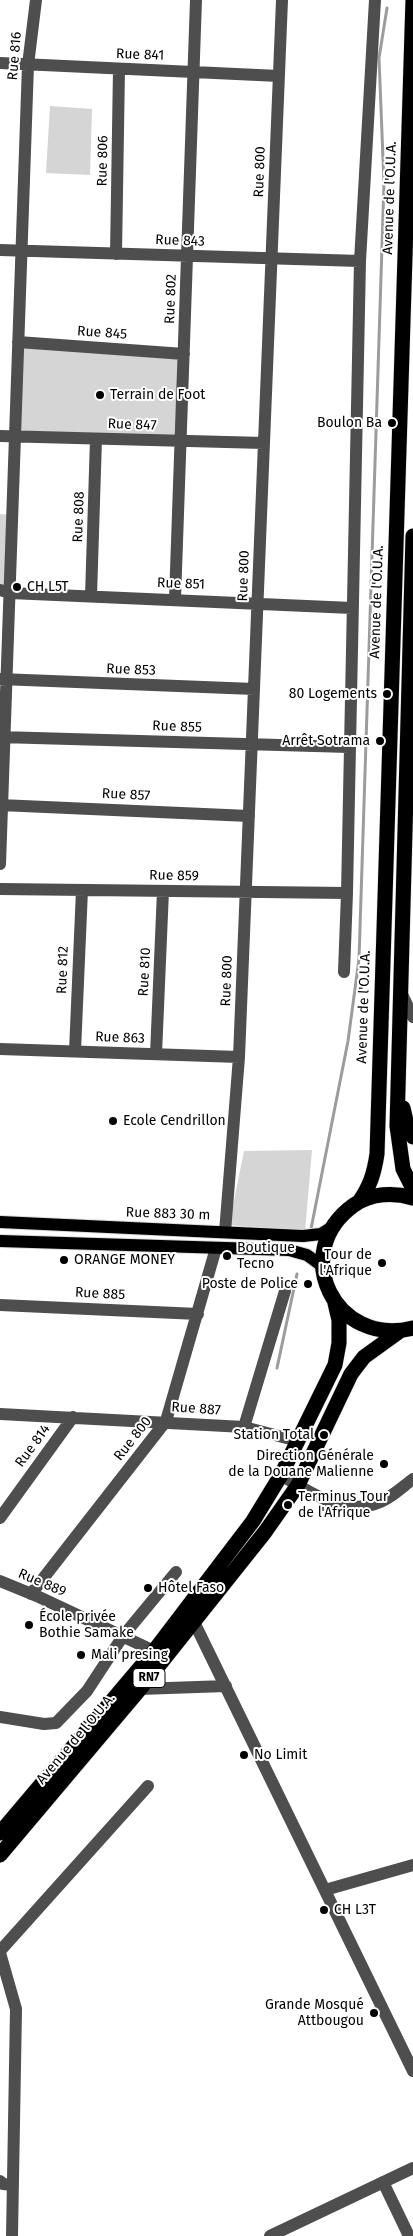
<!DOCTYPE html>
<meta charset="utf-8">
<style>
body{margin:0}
canvas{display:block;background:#fff}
</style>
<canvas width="413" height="2236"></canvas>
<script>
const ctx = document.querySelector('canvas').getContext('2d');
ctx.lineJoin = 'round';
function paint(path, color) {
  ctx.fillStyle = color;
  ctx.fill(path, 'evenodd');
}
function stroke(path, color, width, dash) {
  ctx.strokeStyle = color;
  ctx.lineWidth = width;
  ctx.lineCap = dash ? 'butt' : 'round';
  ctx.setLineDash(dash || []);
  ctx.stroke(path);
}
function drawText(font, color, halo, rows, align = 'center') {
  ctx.font = font + ' "Fira Sans",sans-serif';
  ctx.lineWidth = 4;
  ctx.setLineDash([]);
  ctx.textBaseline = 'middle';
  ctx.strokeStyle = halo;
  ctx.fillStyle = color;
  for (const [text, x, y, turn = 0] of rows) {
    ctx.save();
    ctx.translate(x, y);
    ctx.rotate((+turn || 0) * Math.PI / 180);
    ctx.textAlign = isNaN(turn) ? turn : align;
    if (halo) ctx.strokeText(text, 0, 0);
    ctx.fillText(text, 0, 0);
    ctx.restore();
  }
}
paint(new Path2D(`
 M50 106 92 109 90 175 46 173Z
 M21 346 179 357 177 436 21 432Z
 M0 514 13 515 11 590 0 586Z
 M312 1150 305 1232 229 1225 244 1151Z`), '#d5d5d5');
stroke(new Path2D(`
 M311 1229 348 1041 359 959 384 184 379 58 387 8
 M277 1368 297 1274`), '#9c9c9c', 3);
const major = new Path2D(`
 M0 1222 303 1236 321 1234 332 1227
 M0 1241 289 1250 307 1255 322 1266`);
const highway = new Path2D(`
 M413 536 397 1126 403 1169 413 1189
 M403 1108 407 1125 413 1137
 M413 1198C394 1192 371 1193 354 1205 288 1252 335 1348 413 1328
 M359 1202C370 1186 374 1174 377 1154L413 0
 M0 1833 154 1651 253 1521 281 1475 335 1365 339 1343V1320L335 1303
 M0 1855 140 1689 265 1532 298 1485 351 1374 364 1357 400 1331`);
stroke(major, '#dbdbdb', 14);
stroke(highway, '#dbdbdb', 16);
stroke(new Path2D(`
 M0 63 279 76
 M0 250 360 261
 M116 254 119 69
 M18 342 184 354
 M0 436 264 443
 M0 590 10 593 352 608
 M91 596 96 439
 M175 599 196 0
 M0 679 254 689
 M0 737 349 747
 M0 805 249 816
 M0 864 28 65 36 0
 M0 889 347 893
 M344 972 347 893 360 261 375 0
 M401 992 413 1017
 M0 1049 239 1057
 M75 1051 82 890
 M156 1054 163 891
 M225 1232 239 1057 282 0
 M0 1305 198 1314
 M0 1414 244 1427 298 1441
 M244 1427 285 1291
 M281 1475C307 1491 343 1515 375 1504 389 1500 401 1488 413 1479
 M0 1518 73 1417
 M0 1581 39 1597 154 1651
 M31 1594 166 1421 216 1248
 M194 1622 413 2071
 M140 1689 226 1686
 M0 1717 44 1724 56 1723 87 1691 123 1636 176 1572
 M325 1890 413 1865
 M0 1951 148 1786
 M0 1953 16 2009 12 2236
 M0 2181 3 2184 13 2185
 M383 2182 409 2236
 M270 2236 413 2168`), '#4e4e4e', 12);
stroke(major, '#000', 12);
stroke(highway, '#000', 15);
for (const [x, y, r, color] of [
 [100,395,5,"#000"],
 [392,423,5,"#000"],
 [17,587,5,"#000"],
 [387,694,5,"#000"],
 [380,741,5,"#000"],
 [113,1121,5,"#000"],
 [227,1256,5,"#000"],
 [64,1260,5,"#000"],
 [382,1263,5,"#000"],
 [308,1284,5,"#000"],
 [324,1435,5,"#000"],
 [384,1464,5,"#000"],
 [288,1505,5,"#000"],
 [148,1588,5,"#000"],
 [29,1625,5,"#000"],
 [81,1655,5,"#000"],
 [244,1755,5,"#000"],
 [324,1910,5,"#000"],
 [374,2013,5,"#000"]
]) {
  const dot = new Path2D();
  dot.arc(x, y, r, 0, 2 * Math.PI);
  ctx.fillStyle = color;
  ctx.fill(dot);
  stroke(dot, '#fff', 2);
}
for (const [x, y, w] of [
 [149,1678,32]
]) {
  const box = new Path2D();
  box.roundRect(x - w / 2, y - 9.5, w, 19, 4);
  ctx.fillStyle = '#fff';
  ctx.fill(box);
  stroke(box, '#000', 1);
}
drawText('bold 12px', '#000', null, [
 ["RN7",149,1678]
]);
drawText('14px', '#000', '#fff', [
 ["Rue 841",140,55,2],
 ["Rue 816",15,56,-85],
 ["Rue 806",103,161,-89],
 ["Rue 800",260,172,-88],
 ["Avenue de l'O.U.A.",390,198,-88],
 ["Rue 843",180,241,2],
 ["Rue 802",171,299,-88],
 ["Rue 845",102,333,4],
 ["Rue 847",132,425,2],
 ["Rue 808",79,517,-88],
 ["Rue 800",244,576,-88],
 ["Rue 851",181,584,2],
 ["Avenue de l'O.U.A.",377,602,-88],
 ["Rue 853",131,670,2],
 ["Rue 855",177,727,2],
 ["Rue 857",126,795,3],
 ["Rue 859",174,876,1],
 ["Rue 812",63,970,-88],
 ["Rue 810",145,972,-87],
 ["Rue 800",227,981,-88],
 ["Avenue de l'O.U.A.",364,1007,-88],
 ["Rue 863",120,1038,2],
 ["Rue 883 30 m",168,1214,2],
 ["Rue 885",100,1294,3],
 ["Rue 887",196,1409,4],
 ["Rue 800",133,1439,-52],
 ["Rue 814",33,1446,-54],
 ["Rue 889",42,1583,23],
 ["Avenue de l'O.U.A.",76,1739,-50]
]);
drawText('14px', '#000', '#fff', [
 ["Terrain de Foot",110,395],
 ["Boulon Ba",382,423,"right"],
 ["CH L5T",27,587],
 ["80 Logements",377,694,"right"],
 ["Arrêt Sotrama",370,741,"right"],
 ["Ecole Cendrillon",123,1121],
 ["Boutique",237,1248],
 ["Tecno",237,1264],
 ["Tour de",372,1255,"right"],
 ["l'Afrique",372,1271,"right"],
 ["ORANGE MONEY",74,1260],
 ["Poste de Police",298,1284,"right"],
 ["Station Total",314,1435,"right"],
 ["Direction Générale",374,1456,"right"],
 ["de la Douane Malienne",374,1472,"right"],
 ["Terminus Tour",298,1497],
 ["de l'Afrique",298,1513],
 ["Hôtel Faso",158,1588],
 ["École privée",39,1617],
 ["Bothie Samake",39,1633],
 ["Mali presing",91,1655],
 ["No Limit",254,1755],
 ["CH L3T",334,1910],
 ["Grande Mosqué",364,2005,"right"],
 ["Attbougou",364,2021,"right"]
], 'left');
</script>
